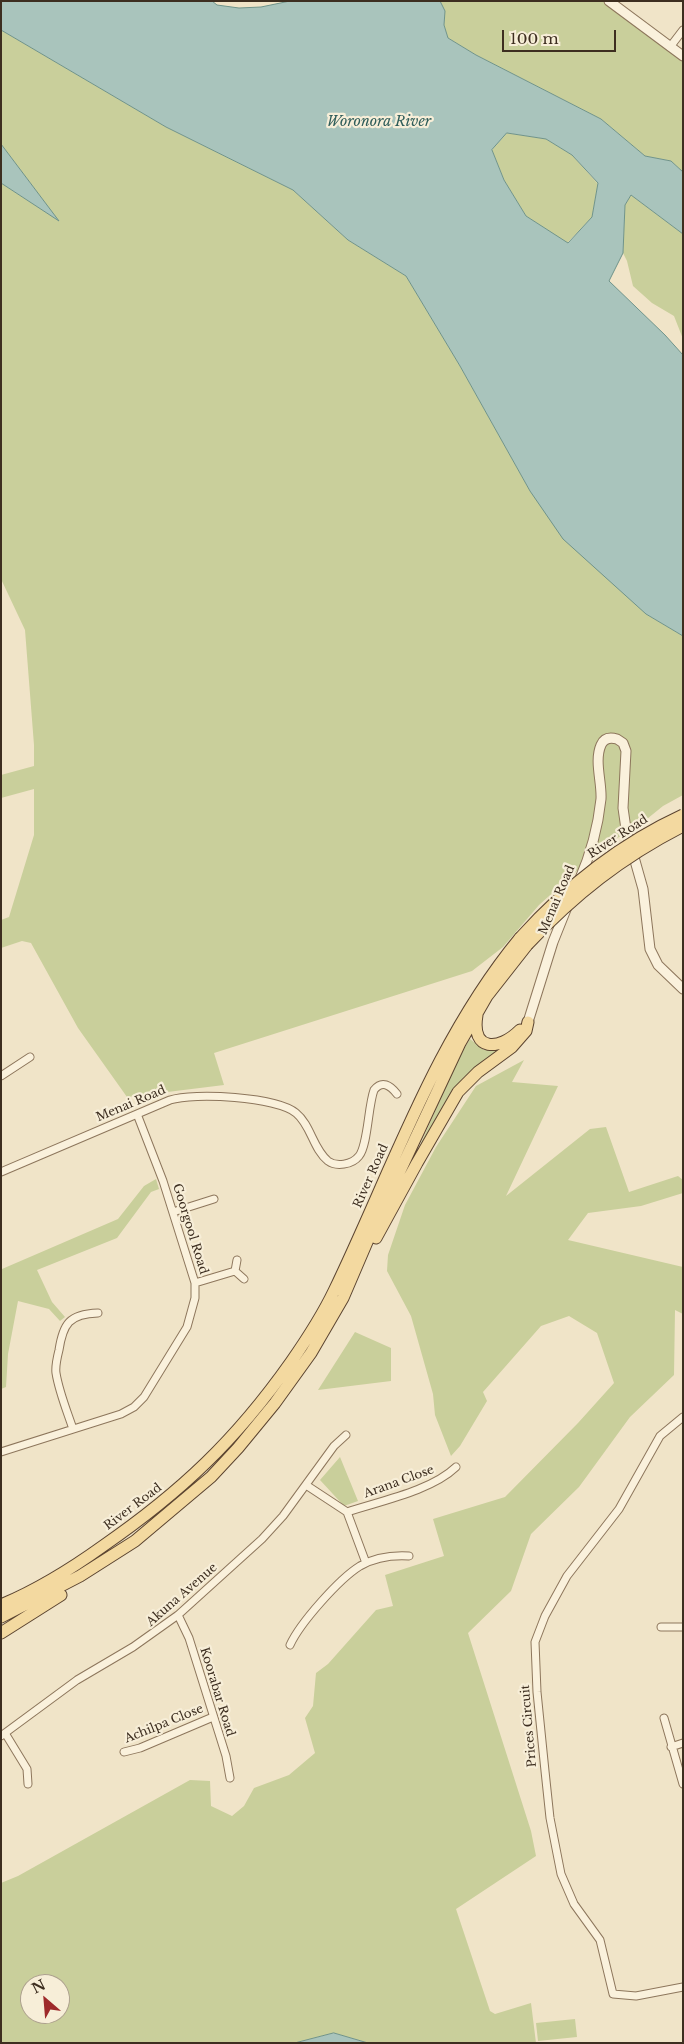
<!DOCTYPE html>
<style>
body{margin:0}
#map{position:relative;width:684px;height:2044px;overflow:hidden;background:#f0e4c8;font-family:"Libre Baskerville",serif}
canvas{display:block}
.frame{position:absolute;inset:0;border:2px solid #3d2e20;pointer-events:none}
.north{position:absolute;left:20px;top:1974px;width:50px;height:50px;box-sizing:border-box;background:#f7eed8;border:1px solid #ada18e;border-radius:50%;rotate:333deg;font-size:14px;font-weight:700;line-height:20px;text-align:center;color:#3d2e20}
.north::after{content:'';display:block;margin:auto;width:18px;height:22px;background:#9e2a2b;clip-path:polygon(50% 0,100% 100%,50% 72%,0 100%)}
.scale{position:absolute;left:502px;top:30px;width:114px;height:22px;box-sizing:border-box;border:2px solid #3d2e20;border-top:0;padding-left:6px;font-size:15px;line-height:18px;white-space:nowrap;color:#3d2e20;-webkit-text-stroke:4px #f7eed8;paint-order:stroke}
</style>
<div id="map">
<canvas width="684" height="2044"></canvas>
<div class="frame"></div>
<div class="north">N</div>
<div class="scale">100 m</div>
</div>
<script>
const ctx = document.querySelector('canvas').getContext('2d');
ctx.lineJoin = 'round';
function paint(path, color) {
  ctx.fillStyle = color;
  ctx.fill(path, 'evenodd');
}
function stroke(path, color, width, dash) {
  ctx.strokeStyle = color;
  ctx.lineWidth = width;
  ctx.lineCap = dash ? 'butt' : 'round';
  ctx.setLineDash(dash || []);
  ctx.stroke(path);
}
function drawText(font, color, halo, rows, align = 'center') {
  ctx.font = font + ' "Libre Baskerville",serif';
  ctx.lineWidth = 4.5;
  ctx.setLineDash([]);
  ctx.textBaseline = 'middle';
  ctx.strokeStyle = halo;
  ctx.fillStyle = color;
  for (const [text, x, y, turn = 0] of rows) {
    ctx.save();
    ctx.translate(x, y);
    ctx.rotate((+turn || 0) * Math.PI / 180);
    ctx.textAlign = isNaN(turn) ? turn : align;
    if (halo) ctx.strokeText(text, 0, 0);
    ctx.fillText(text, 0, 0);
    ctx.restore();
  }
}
paint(new Path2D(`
 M440 1H609L683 56V172L671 161 645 156 601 119 476 55 448 38 444 25 445 11Z
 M1 30 166 127 293 190 348 240 406 276 460 366 530 491 646 614 683 636V795L663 806 642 823 606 845 539 905 503 947 472 971 214 1053 224 1085 127 1097 78 1028 31 943 22 941 1 948V920L9 917 34 835V789L1 798V775L34 766V745L25 630 1 579V183L58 220 1 144Z
 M507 133 546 139 572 155 598 184 592 217 567 243 526 216 504 180 492 150Z
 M631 195 683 234V339L674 316 652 303 633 286 627 261 623 253 625 205Z
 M470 1039 484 1050 501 1049 471 1073 424 1144 421 1143 459 1057Z
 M524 1060 512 1082 558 1086 506 1196 590 1129 606 1127 629 1192 678 1176 683 1180V1193L641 1206 588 1213 568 1240 683 1267V1314L675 1310 674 1375 630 1417 579 1487 531 1534 511 1591 468 1633 531 1831 536 1856 456 1909 490 2011 495 2014 531 2003 536 2043H368L334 2033 295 2043H1V1883L18 1876 190 1780 210 1781 211 1806 232 1816 244 1806 254 1788 289 1775 315 1753 305 1718 313 1706 316 1673 328 1664 376 1610 393 1606 385 1575 444 1556 433 1519 505 1497 578 1423 614 1383 597 1333 569 1316 541 1326 483 1392 487 1401 460 1446 451 1456 435 1415 433 1394 411 1316 387 1271 388 1255 405 1205 436 1147 476 1086ZM30 1984H60V2014H30Z
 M156 1179 159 1189 151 1192 117 1238 37 1270 52 1302 65 1317 60 1321 49 1309 18 1301 8 1354 6 1387 1 1389 2 1269 118 1219 144 1186Z
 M355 1332 391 1348V1381L318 1390Z
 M340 1457 358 1501 344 1506 320 1480Z
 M575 2019 577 2037 538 2041 536 2023Z`), '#c9cf9b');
const water = new Path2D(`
 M1 1H212L217 5 239 8 261 7 290 1H440L445 11 444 25 448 38 476 55 601 119 645 156 671 161 683 172V234L631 195 625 205 623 253 609 281 665 335 683 355V636L646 614 563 539 530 491 460 366 406 276 348 240 293 190 166 127 1 30ZM507 133 546 139 572 155 598 183 592 217 568 243 526 216 504 180 492 150Z
 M1 144 59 221 1 183Z
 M334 2033 368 2043H295Z`);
paint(water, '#a9c4bc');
stroke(water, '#6f938a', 1);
const minor = new Path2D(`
 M670 47 683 30
 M1 1076 30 1057
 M1 1172 170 1100C194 1092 277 1097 296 1113 311 1125 313 1149 328 1161 336 1167 352 1165 359 1156 368 1145 368 1106 374 1090 382 1080 390 1085 397 1094
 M173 1212 214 1199
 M237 1260 235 1271 244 1279
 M195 1283 235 1271
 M683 1417 660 1436 619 1509 567 1576 545 1616 535 1642 537 1692 545 1771 550 1818 561 1874 574 1904 600 1940 613 1994 636 1996 683 1987
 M73 1429C67 1411 59 1392 56 1373 55 1366 57 1358 59 1350 63 1324 69 1314 98 1313
 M1 1452 121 1414 134 1407 144 1397 187 1327 195 1298V1283L163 1181 137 1114
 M306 1485 347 1512 366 1563
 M347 1512C380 1501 431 1491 456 1467
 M178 1615 189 1638 226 1756 230 1778
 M661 1627H683
 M290 1645C300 1623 339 1579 360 1566 374 1558 392 1555 409 1556
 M664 1718 683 1784
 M5 1733 27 1769 28 1784
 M1 1736 77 1680 133 1647 178 1615 262 1539 283 1516 334 1446 346 1435
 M671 1747 683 1743
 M124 1752 140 1748 213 1717`);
const tertiary = new Path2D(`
 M609 1 683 56
 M579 881C590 856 598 827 601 799 602 782 594 761 601 745 604 738 610 737 617 739L623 743 626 751 623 808 626 829 643 889 650 949 658 965 683 989
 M528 1022 553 942 567 907`);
const primary = new Path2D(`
 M477 1015C471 1052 499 1051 520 1030
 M376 1238 417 1163 458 1092 478 1072 512 1047 526 1031 528 1022
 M1 1605C37 1590 71 1569 103 1546 181 1492 236 1440 291 1362 307 1339 322 1316 334 1291 392 1171 434 1042 520 938
 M1 1617 80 1576 135 1541 211 1477 238 1448 275 1403 311 1353 343 1298 370 1235 460 1043 487 996 527 945
 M1 1633 61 1595`);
stroke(minor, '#8d765c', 9);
stroke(tertiary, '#8d765c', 11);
stroke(primary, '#5b4430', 13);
stroke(minor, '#faf1dc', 7);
stroke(tertiary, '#faf1dc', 9);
stroke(primary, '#f3d9a0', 11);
const primaryBridge = new Path2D(`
 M520 938C566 887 620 844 683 815
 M527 945C574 895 622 857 683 826`);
stroke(primaryBridge, '#5b4430', 13, []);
stroke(primaryBridge, '#f3d9a0', 11);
drawText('12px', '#3d2e20', '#f7eed8', [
 ["River Road",618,837,-33],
 ["Menai Road",557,900,-67],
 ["Menai Road",131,1104,-23],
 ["River Road",371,1176,-66],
 ["Goorgool Road",190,1229,73],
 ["Arana Close",399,1482,-20],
 ["River Road",133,1507,-37],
 ["Akuna Avenue",182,1595,-41],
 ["Koorabar Road",217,1692,73],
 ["Achilpa Close",164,1724,-22],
 ["Prices Circuit",529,1726,-95]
]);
drawText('italic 14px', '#2f5d5a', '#f7eed8', [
 ["Woronora River",379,122]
]);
</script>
